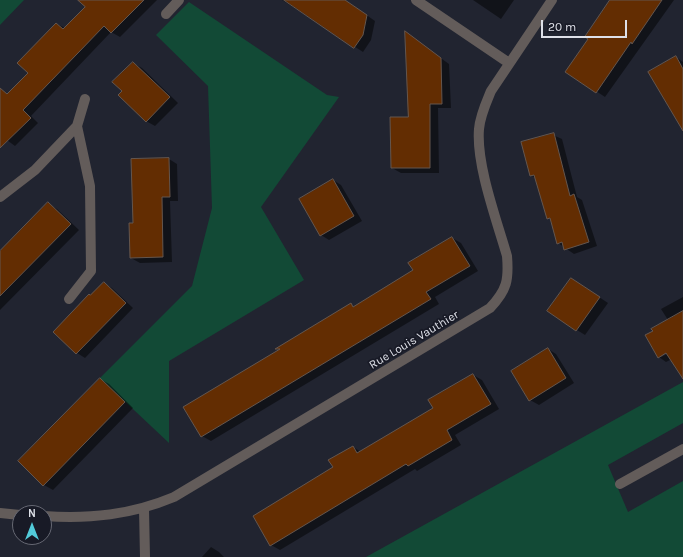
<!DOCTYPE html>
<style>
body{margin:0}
#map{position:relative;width:683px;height:557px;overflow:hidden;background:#212430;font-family:Karla,sans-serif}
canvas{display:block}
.north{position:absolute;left:12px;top:505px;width:40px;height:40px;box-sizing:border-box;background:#181a26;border:1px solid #676974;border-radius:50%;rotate:0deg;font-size:11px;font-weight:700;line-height:16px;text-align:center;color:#dee0e8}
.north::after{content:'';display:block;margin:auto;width:14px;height:18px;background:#52cbda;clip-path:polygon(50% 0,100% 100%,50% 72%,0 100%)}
.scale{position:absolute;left:541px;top:20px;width:86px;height:18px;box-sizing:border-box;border:2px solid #dee0e8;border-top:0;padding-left:5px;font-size:12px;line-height:14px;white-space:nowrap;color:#dee0e8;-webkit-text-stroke:3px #181a26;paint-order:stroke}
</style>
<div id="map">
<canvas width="683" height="557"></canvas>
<div class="north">N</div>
<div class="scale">20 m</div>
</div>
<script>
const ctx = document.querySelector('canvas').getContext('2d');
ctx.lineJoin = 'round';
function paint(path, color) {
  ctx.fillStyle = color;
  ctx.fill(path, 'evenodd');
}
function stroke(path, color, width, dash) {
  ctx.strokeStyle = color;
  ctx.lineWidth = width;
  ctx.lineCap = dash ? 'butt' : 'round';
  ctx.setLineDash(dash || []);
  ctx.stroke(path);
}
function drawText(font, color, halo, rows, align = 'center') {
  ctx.font = font + ' Karla,sans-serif';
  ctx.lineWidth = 3.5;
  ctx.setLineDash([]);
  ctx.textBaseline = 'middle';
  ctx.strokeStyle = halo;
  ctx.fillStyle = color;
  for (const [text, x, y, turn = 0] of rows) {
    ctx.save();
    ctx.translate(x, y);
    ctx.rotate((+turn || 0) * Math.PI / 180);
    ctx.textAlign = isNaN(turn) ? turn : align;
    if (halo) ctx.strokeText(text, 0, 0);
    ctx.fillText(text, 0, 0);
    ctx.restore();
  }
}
paint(new Path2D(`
 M0 0H24L0 25Z
 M189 2 327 95 339 97 261 207 304 280 169 361V443L100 378 192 286 212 208 208 86 156 35Z
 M683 382V423L608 465 628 512 683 481V557H366Z`), '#124a36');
paint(new Path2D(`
 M93 0H157L120 37 111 32 31 116 38 123 15 146 0 135V102L29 73 57 24 65 28Z
 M282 0H345L375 21 371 40 363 52Z
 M473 0H514L501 19Z
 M615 0H674L605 97 567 72Z
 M406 33 449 64 451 108H438L439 173H401L392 168 409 118Z
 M676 57 683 62V129Z
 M133 63 142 68 178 103 155 126 146 121 123 91Z
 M553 135 562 139 577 197 582 200 597 246 574 254 558 243 552 220 548 218 536 178 530 175Z
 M169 159 177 164 178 201H170L172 262 140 263 131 258 134 224Z
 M333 180 341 185 362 221 329 240 321 235Z
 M48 204 57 209 79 230 0 310V252Z
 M452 238 461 243 478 271 435 297 439 304 211 441 202 436 280 350 277 349 351 305 355 307 414 270Z
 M572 279 608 303 585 335 577 330Z
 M104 283 112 288 133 308 85 358 77 353 55 331Z
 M683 297V359H672L666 362 659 357 654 331 668 320 661 309ZM670 350 671 352 661 357V355Z
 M548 349 556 354 574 383 539 405 530 400Z
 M473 375 482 380 499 409 455 435 461 445 417 471 415 469 280 550 271 545 334 467 353 447 361 452 434 408Z
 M100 379 109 384 133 408 53 490 44 485Z
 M211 547 219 552 224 557H202Z`), '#0007');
const building = new Path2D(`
 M78 0H144L111 33 104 26 23 110 31 118 0 148V88L7 94 28 73 17 63 56 23 63 29 85 7Z
 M284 0H345L367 15 363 35 354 48Z
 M610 0H662L632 44 631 42 596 93 565 72 588 39 585 37Z
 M405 31 441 58 442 104H430V168H391L390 117H408Z
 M676 56 683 69V131L648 72Z
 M133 62 170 97 146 122 118 95 122 91 112 82Z
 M554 133 570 196 574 194 589 242 564 250 562 242 557 244 550 218 547 219 534 175 530 176 521 142Z
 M169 158 170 197H162L163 257 130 258 129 223H133L131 159Z
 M333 179 354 216 320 236 299 199Z
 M48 202 71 224 0 296V251Z
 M452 237 470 266 426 292 431 299 201 437 183 407 280 349H275L351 303 353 307 413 270 408 263Z
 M571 278 600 297 576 331 547 311Z
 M104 282 126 303 76 354 53 332 89 294 90 295Z
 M683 311V379L666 353 658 358 645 335 653 331 651 329Z
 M548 348 566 378 529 401 511 371Z
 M473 374 491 404 447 430 452 440 408 466 406 464 270 546 253 516 333 467 328 460 353 446 357 453 433 408 428 400Z
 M100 378 125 402 43 486 18 461Z`);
paint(building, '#632d02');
stroke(building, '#64564e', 1);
stroke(new Path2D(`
 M416 0 509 63
 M166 14 179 0
 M0 197 35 170 77 126 85 99
 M69 299 91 271 90 186 77 126
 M620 484 683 449
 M144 509 145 557
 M0 513 20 515
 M44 516C90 519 131 515 174 497L490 308C507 290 509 280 507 256 497 221 476 165 479 129 480 116 486 103 491 91L552 0`), '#635c5a', 10);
drawText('12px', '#dee0e8', '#181a26', [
 ["Rue Louis Vauthier",414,340,-31]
]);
</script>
